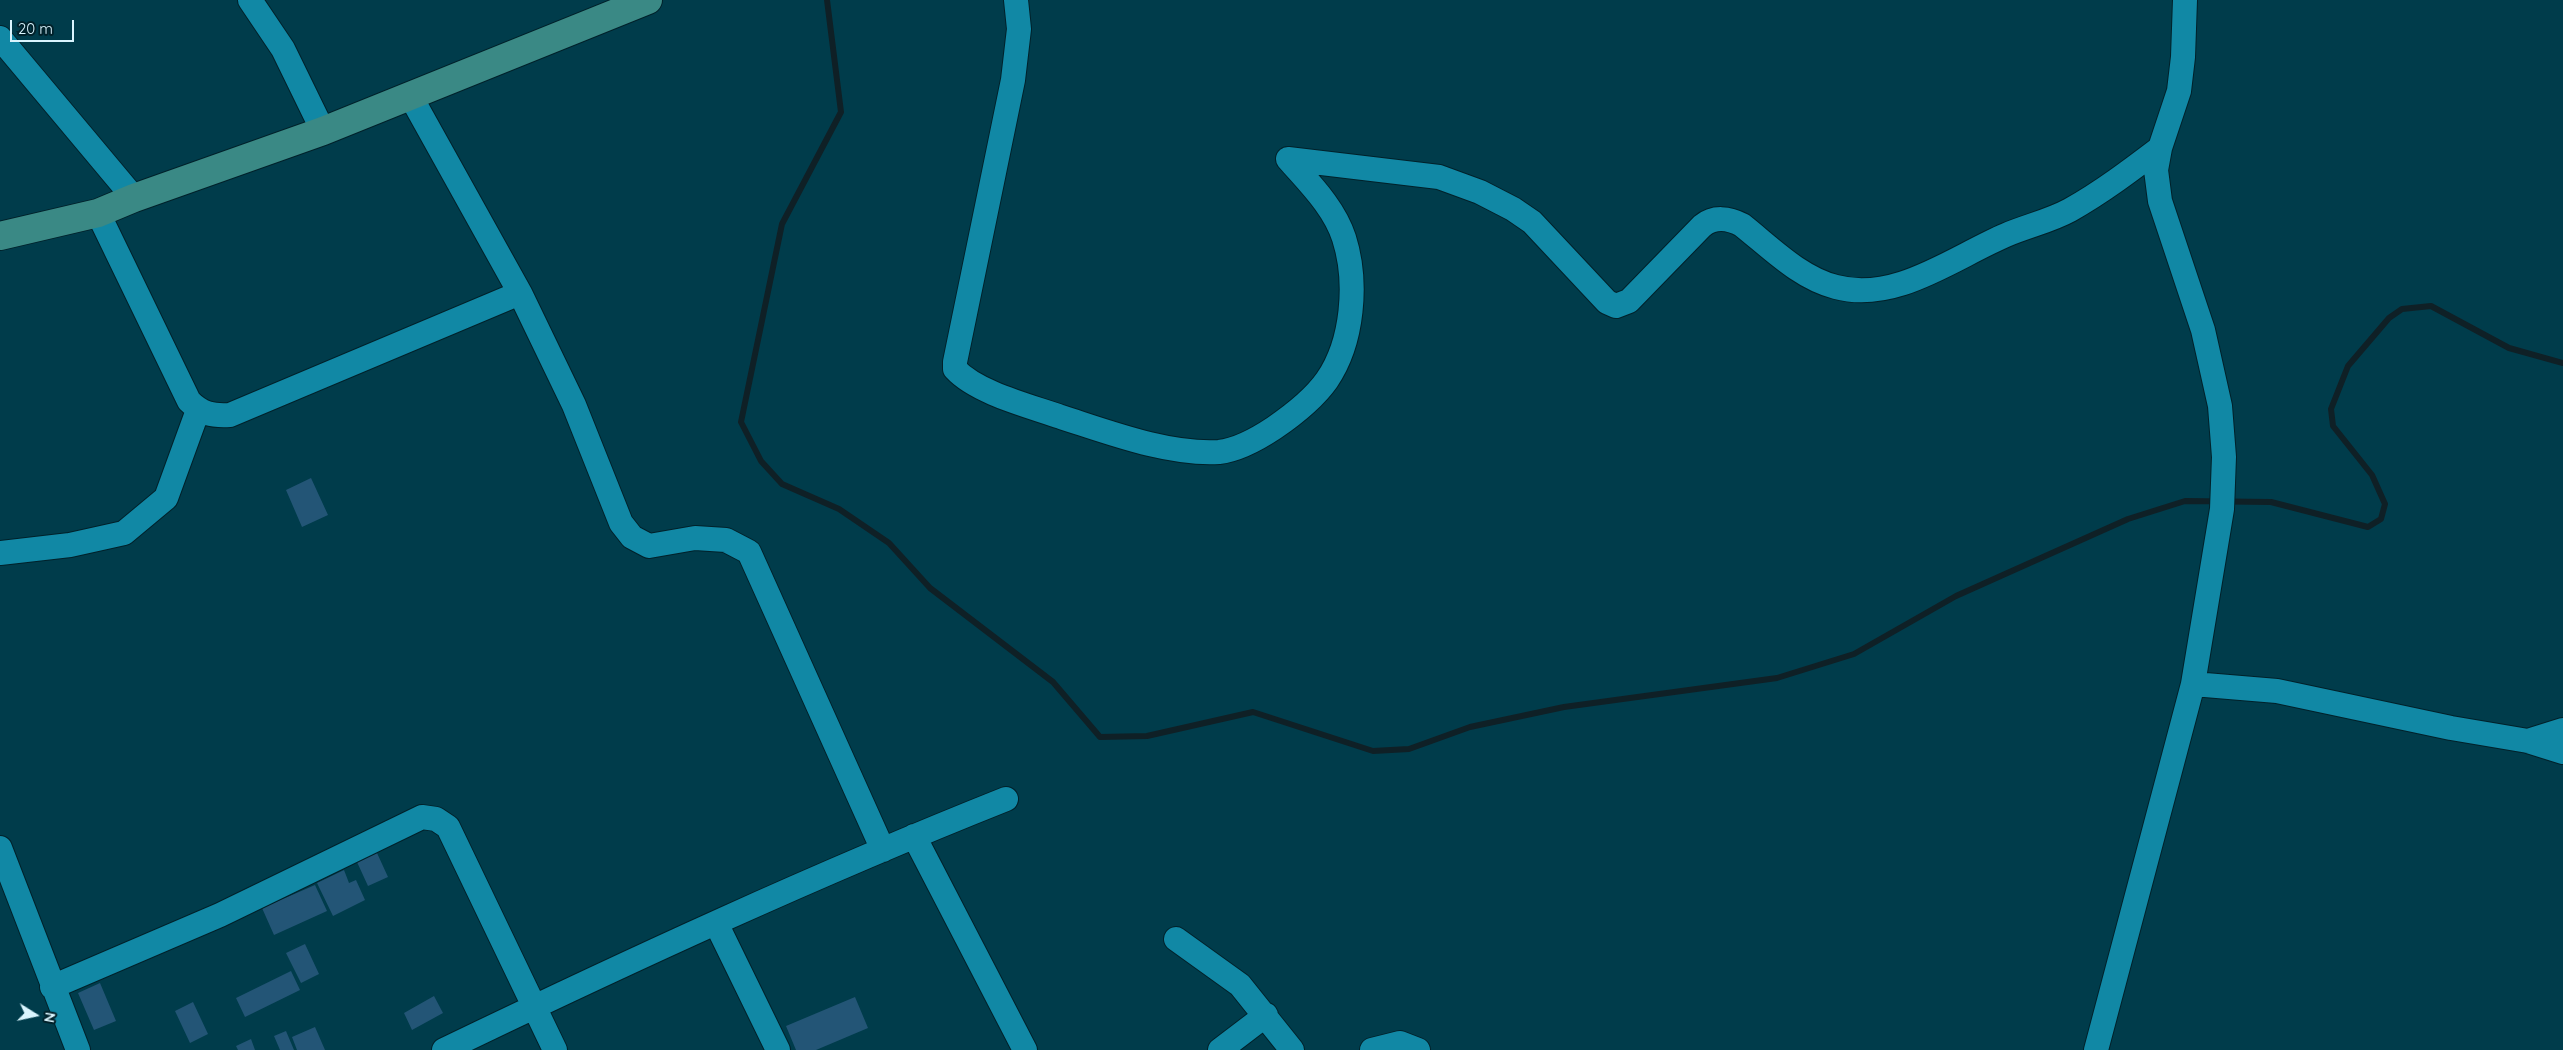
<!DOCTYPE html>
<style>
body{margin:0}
#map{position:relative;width:2563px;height:1050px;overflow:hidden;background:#003c4b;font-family:Quicksand,sans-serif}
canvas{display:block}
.north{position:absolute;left:10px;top:990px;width:50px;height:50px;-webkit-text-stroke:4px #01212a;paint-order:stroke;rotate:100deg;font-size:14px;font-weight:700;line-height:20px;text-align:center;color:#daf5fe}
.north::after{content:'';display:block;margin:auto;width:18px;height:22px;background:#daf5fe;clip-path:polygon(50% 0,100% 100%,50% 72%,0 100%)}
.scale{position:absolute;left:10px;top:20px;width:64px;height:22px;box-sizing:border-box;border:2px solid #daf5fe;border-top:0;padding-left:6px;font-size:15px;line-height:18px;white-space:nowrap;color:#daf5fe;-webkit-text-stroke:4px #01212a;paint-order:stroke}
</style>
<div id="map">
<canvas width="2563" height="1050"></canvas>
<div class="north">N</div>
<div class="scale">20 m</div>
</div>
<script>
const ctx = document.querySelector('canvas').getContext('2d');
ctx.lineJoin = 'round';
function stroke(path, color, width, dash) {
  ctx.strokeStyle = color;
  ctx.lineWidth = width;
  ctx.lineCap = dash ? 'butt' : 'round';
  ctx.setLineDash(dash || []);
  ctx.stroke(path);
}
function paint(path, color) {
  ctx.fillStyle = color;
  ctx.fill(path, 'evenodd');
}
stroke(new Path2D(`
 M827 0 841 112 782 224 741 422 761 461 782 484 839 509 889 543 930 588 1053 682 1100 737 1147 736 1253 712 1373 751 1409 749 1470 727 1564 707 1777 678 1854 654 1956 596 2128 519 2185 501 2271 502 2368 527 2381 519 2385 504 2372 475 2333 426 2331 409 2348 366 2389 318 2402 309 2431 306 2509 348 2563 363`), '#0f2026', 6);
paint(new Path2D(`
 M311 478 328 515 302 527 286 490Z
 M377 853 388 877 368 886 357 862Z
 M344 870 349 883 356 880 365 900 333 916 317 883Z
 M315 885 327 911 274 935 262 908Z
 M305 944 319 974 301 983 286 953Z
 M291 971 300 990 245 1017 236 998Z
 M100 983 116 1021 94 1030 78 993Z
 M434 996 443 1013 412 1030 404 1013Z
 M855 997 868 1028 816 1050H796L786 1026Z
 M193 1002 208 1034 190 1043 175 1011Z
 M315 1027 325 1050H297L292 1037Z
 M286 1031 294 1050H280L274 1036Z
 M251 1039 255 1050H238L236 1046Z`), '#235576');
const street = new Path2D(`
 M250 0 283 49 323 131
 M1016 0 1019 29 1013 80 955 362V369C977 393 1030 406 1061 417 1108 432 1168 455 1219 452 1237 450 1259 438 1274 428 1293 415 1313 400 1327 380 1353 342 1358 282 1344 238 1334 207 1309 183 1288 159
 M0 38 134 198
 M411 97 520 293 574 405 621 523 632 537 649 546 695 538 726 540 749 552 883 850
 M1288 159 1439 177 1480 192 1513 209 1532 222 1607 302 1616 306 1629 301 1702 226C1714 216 1729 218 1742 225 1771 248 1800 278 1836 287 1896 303 1954 257 2006 235 2027 226 2050 221 2070 210 2102 192 2131 170 2160 148
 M98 213 189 401C202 414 212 416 230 415L520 293
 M0 553 70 545 124 533 166 498 198 410
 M2193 684 2277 691 2451 728 2528 741 2563 752
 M2528 741 2563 730
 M914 836 1025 1050
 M0 848 78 1050
 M716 923 778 1050
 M1176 939 1240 985 1292 1050
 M52 987 220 915 422 817 436 819 448 827 555 1050
 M444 1050C629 961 815 875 1006 799
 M1220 1050 1266 1015
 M1372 1050 1400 1043 1418 1050
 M2096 1050 2193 684 2222 509 2224 457 2220 406 2203 330 2160 201 2156 170 2160 148 2179 91 2183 57 2185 0`);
const secondary = new Path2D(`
 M0 236 98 213 134 198 323 131 648 0`);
stroke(street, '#01212a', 26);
stroke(secondary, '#01212a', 30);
stroke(street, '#1188a5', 24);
stroke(secondary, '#3a8985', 28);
</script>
